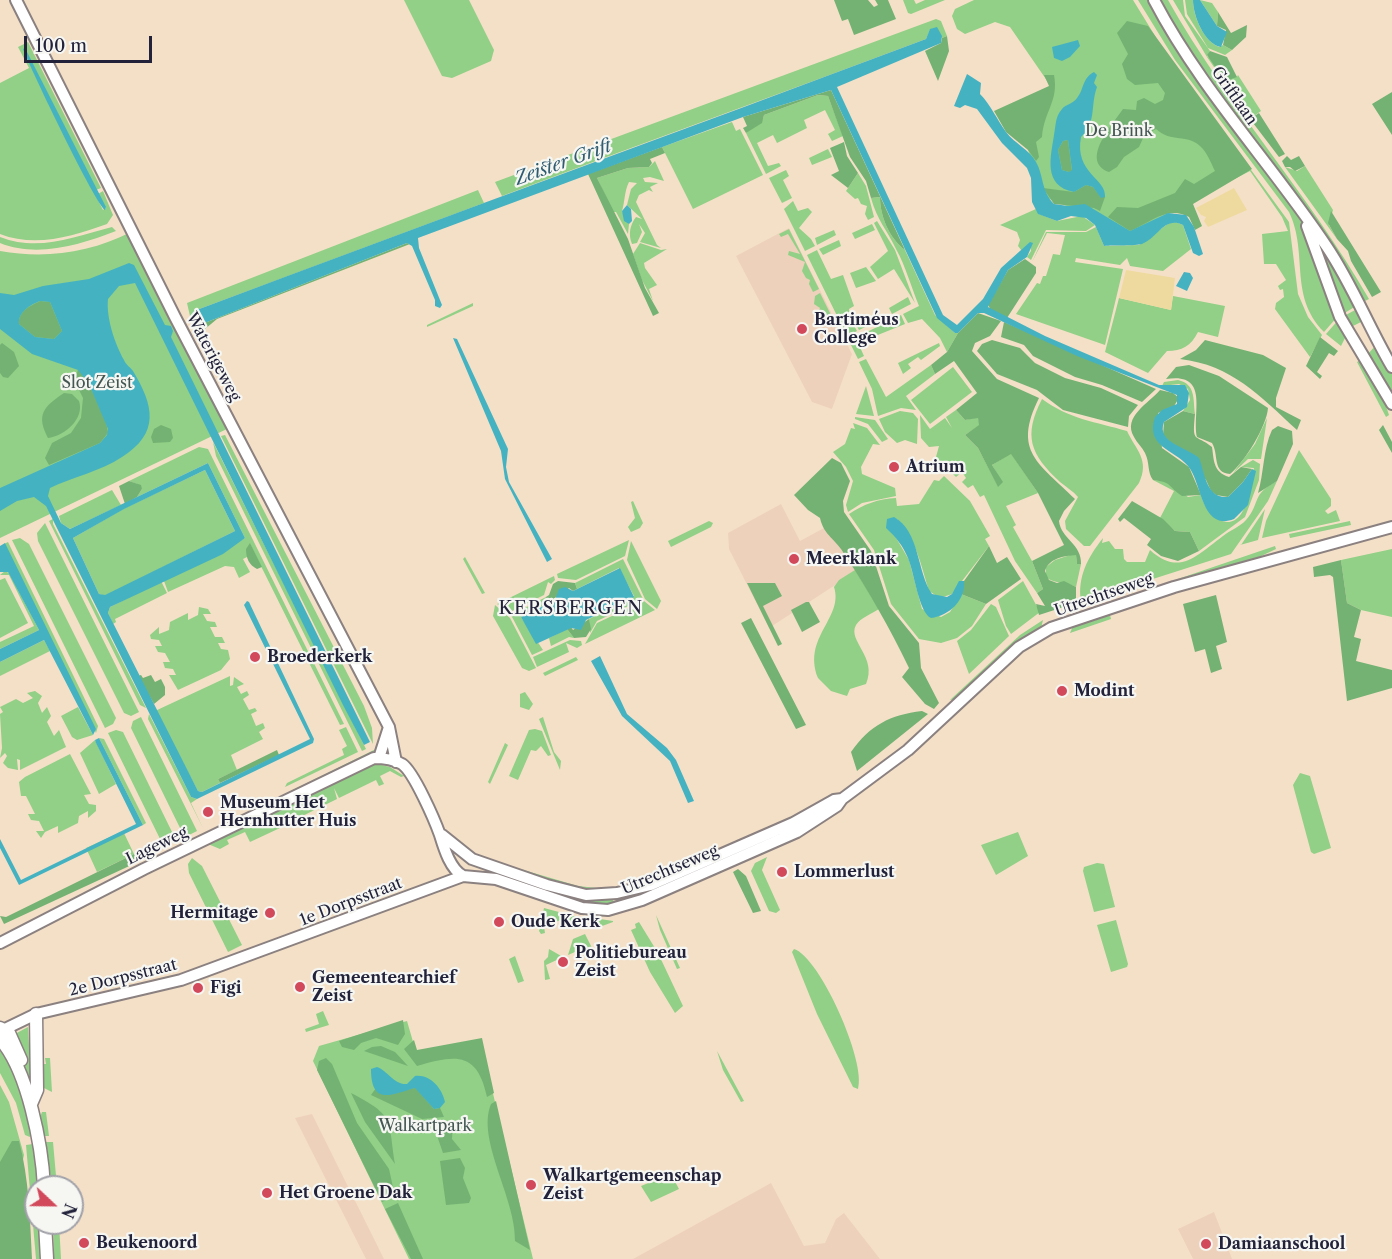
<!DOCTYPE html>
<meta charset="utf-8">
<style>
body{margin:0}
#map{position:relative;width:1392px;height:1259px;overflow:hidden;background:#f4e0c7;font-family:"Libre Caslon Text",serif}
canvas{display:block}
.north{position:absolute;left:24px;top:1175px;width:60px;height:60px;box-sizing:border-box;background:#f6f6f2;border:2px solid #a1a1a9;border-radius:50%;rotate:112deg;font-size:16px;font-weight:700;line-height:24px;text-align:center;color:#22223b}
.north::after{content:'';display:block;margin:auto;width:21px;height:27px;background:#d1495b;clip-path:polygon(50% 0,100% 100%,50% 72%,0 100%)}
.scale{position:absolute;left:24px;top:36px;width:128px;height:27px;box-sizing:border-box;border:3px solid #22223b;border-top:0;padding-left:8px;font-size:18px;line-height:21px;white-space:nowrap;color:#22223b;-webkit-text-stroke:4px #f6f6f2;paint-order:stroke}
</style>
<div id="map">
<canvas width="1392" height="1259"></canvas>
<div class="north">N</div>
<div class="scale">100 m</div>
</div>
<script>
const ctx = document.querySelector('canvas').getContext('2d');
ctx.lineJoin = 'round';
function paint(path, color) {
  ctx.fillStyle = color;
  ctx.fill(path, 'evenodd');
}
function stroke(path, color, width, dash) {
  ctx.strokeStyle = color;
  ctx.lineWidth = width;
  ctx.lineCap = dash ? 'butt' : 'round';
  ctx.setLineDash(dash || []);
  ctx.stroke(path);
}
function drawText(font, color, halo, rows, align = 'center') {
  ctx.font = font + ' "Libre Caslon Text",serif';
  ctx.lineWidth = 4.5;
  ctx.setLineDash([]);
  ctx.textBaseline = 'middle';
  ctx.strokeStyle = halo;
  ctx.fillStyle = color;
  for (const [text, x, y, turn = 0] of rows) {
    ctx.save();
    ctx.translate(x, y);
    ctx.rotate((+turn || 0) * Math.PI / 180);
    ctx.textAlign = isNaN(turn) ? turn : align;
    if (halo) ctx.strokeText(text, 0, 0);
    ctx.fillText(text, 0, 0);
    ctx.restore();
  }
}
paint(new Path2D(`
 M789 228 852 354 832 409 812 402 736 256Z
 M781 504 800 541 835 522 860 569 769 628 729 549 728 533Z
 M312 1114 384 1259H366L295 1118Z
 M771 1183 804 1246 825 1243 836 1219 844 1213 880 1259H633Z
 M1214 1212 1232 1259H1193L1178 1229Z`), '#eed1bb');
paint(new Path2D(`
 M404 0H469L494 50 491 61 452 78 442 76Z
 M903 0H914L916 4 925 0H945L911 14 908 13Z
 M974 0H1133L1165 52 1289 222 1298 294 1308 317 1322 335 1310 357 1275 309 1276 303 1284 297 1283 289 1280 290 1278 286 1286 280 1276 264H1264L1262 234 1288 231 1282 217 1250 171 1131 232 1047 198 1028 150 1050 85 1010 27 995 22 965 34 957 29 952 16 955 9Z
 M1138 0H1147L1221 113 1302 221 1338 316 1324 332C1288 295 1309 254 1289 212L1175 60Z
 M1160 0H1168C1227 105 1309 194 1369 299L1361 303 1195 60Z
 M1173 0H1183L1185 16 1210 51 1207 56 1237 77 1238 75 1261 111 1250 119 1207 57Z
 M1185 0H1193C1193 16 1203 40 1219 47L1223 45 1232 50 1225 55 1208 48 1187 14Z
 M1200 0 1212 3 1218 12 1217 26Z
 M936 19 941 21 947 36 942 38 930 30 926 39C785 92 643 143 502 196L495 182Z
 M28 42 101 188 96 190 24 48V52L103 210 106 208 98 194 103 191 113 215 107 224C73 236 36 248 0 234V83L29 68 18 47Z
 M818 95 828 96 843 136 832 141 828 134 835 130 825 110 804 120 807 128 777 143 773 135 757 143 768 166 779 163 781 166 766 174 746 133 763 119 764 115Z
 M732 122 736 131 740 129 763 175 693 209 662 147Z
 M828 149 832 157 812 165 809 158Z
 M655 161 664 181 650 177 643 178 645 182 658 183 650 187 653 192 649 190 639 195 636 202 657 245 661 248 640 242 645 233 639 224 642 232 637 243 632 244C628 234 630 225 636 217L642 219 627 205 631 189 637 183 629 182C624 192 625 202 622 211L629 224 628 234 616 212H613L597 178 628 168 649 167Z
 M1305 166 1333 210 1329 225 1337 239 1285 167 1297 171Z
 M786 170 789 176 783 180 792 198 782 203 769 178Z
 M858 173 866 186 874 217 868 220 865 214 867 206 861 204 858 198 855 199 846 191Z
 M478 190 484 203 194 311 190 316 187 303Z
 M880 197C880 216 889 238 905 250L935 315 955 333H958L947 352 940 338 922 319 908 323 903 314 919 306C911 287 906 267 896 249 887 230 877 220 871 198Z
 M793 201 798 211 808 208 812 212 799 228 811 239 815 246 805 251 784 209Z
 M1036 209 1039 214 1057 221 1082 216 1095 225 1086 231 1046 230 1031 260 1027 257 1031 251 1030 243 1022 251 1018 246 1020 240 1017 232 1000 225Z
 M877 221 895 250 915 303 894 269 878 279 870 267 888 251 874 223Z
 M1176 222 1183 225 1191 249 1163 271 1130 266 1127 258 1120 265 1076 258 1075 262 1123 269 1105 345 1016 314 1037 283 1040 284 1043 276H1046L1053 254 1060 255 1065 235 1047 233 1032 262 1046 232H1086L1096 227 1104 246 1139 245 1169 223Z
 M872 224 875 230 855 239 852 233Z
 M112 227 116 231C80 245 37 258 0 243V237C39 252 73 237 112 227Z
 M789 229 819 289 813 292 809 284 810 280 806 278 802 271 805 262 788 255 789 251 800 254 788 234 781 237 779 234Z
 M834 230 836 235 817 245 815 238Z
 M131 232 231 427 0 538V251C45 259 90 253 131 232Z
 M1315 236 1356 306 1343 314Z
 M839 240 841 246 823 255 819 249Z
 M640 243 661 250 667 249 644 263 645 268 657 285 649 289 653 301 642 280 633 254Z
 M817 250 831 279 843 275 854 306 849 309 850 316 842 320 846 325 852 322 857 331 847 336 807 255Z
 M866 267 876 281 856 288 850 273Z
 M820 293 835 323H834L818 313 820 308 814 304 815 296Z
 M1173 296 1225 306 1218 337 1198 332C1191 346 1182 351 1167 351L1148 373 1105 352 1119 298 1171 310Z
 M908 297 911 304 892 314 889 308Z
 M473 303V306L427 327V325Z
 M1357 309 1361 322 1351 327 1344 316Z
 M875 314 878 321 859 330 855 323Z
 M901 315 905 324 858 343 864 356 858 359 849 341Z
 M1340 318 1346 336 1341 346 1326 334Z
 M939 343 940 346 921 360 918 357 908 364 911 368 903 374 898 363Z
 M1377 344 1392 371V401L1367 355Z
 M866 359 886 397 931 365 935 374 906 396 916 410 901 408 878 416 872 389 859 362Z
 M1362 359 1383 397 1389 415 1386 417 1357 362Z
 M953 367 972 392 930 424 911 400Z
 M1178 380C1196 384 1193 399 1195 414L1183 411 1190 400 1188 389 1179 384 1162 386 1164 382Z
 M866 386 874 416 856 414Z
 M1042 399C1069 419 1096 422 1127 431 1136 450 1150 460 1139 483L1090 546H1084L1066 529 1065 521 1078 497C1073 491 1066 487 1060 482 1030 454 1023 436 1042 399Z
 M956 410 965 420 978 417 980 425 965 435 978 448 998 486 1002 482 992 465 1011 453 1038 493 1006 506 1016 525 1013 527 1032 561 1043 589 1037 593 1015 561 984 495 980 497 973 485 968 488 962 482 966 478 962 472 956 477 936 457 939 446 929 447 921 438 920 415 930 429 945 418 952 428 946 417Z
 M900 411 913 413 918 419 917 444 905 440 897 443 885 432 879 419Z
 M855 417 875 420 888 439 882 442 868 424 855 419Z
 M1267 418 1261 459H1248L1233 473 1255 444Z
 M853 423 867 428 880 445 873 444 861 467 862 474 895 488 896 496 862 503 848 512 846 505 853 481 846 467 833 452 845 444 851 428 855 429Z
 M225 435 364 706 372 728 373 744 221 436Z
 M213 442 364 745 366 749 362 751 216 456Z
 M199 447 208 449 344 724 340 725 250 544 247 557 243 559 250 572 239 578 234 567 225 566 168 592 164 581 245 538 208 463 137 497 142 489 137 484 129 481Z
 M1299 450 1331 499V506L1325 511 1328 514 1336 510 1340 521 1262 538 1266 521Z
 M1253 460 1260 464 1259 480 1245 517 1199 551 1190 532 1175 531 1160 518 1174 491 1153 480 1167 481 1188 497 1201 495C1204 510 1226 535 1241 514 1249 503 1250 481 1254 468L1241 467Z
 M205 470 235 531 105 596 99 594 73 538 123 509Z
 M944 476 970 501 990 536 985 539 989 546 952 594 940 598 929 591C922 568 915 536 897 519L895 536 909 560 922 609 941 617 950 612 961 594 986 604 972 626 957 638 941 643 919 639 891 604 874 550 849 514C864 504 878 499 896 498L897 506 919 504 934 480 939 481Z
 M1277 481 1268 501 1231 554 1081 602C1077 577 1088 557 1103 538L1102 543 1109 541 1115 549H1123L1124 559 1127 562H1145L1150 550C1180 577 1197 555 1223 536 1230 530 1240 527 1246 520 1261 503 1251 494 1277 481Z
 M112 490 121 505 70 529 61 523 59 516Z
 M633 501 643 523 640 528 631 532 628 527 635 518 631 502Z
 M1265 509 1258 540 1240 545H1241Z
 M53 519V524L146 708 140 705 49 521Z
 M709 521 713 523 711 527 671 547 668 541Z
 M1350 521 1351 525 1290 538 1289 534Z
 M45 523 139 712 131 716 124 713 38 541 37 533Z
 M20 538 29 544 116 718 113 724 105 728 12 540Z
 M629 540 625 556 576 580 558 578 557 574Z
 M631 541 661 601 657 609 645 599 627 560Z
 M8 542 98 726 96 733 4 544Z
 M1275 546 1276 549 1257 558 1175 580Z
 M1392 549V617L1361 610 1347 603 1341 560Z
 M1070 555H1076L1077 564H1081L1076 587C1066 581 1055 585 1046 577V567L1055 560Z
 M465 557 485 593 482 594 463 559Z
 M623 559 643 599 597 621 590 633 589 619 634 596 619 568 577 589 575 583Z
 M855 570 879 609C873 613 860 618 856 625 847 641 878 657 866 684L850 689 847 696 831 691 818 678C802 637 844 618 834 587L839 580Z
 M5 571 9 573 39 630 0 649V642L34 626 9 575H0Z
 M554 576 555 580 551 584 548 582 544 595 510 612 497 604Z
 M5 578 28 623 0 638V580Z
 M161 581 167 593 115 619 116 622 113 624 108 613 110 607Z
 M1023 581 1040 612 1011 634 1006 626 998 600Z
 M546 597 548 603 521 617 543 650 532 655 511 615Z
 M644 601 655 610 585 644 597 623Z
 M991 604 996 607 1009 636 969 674 957 641 971 630Z
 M495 605 510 618 536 668 529 671 522 668 493 616Z
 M199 607 208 609 211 614H203L207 621 215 622 217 627H210L215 637H222L225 643H218L221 649 228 650 230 659 221 670 178 690 169 675H176L173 669 165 668 163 662H170L165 653 158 652 155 646H162L159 640 151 639 150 635 159 627V634L169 630 170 622 188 613V620L198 615Z
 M1110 615 1111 619 1070 633 1073 626Z
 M1043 620 1041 628 1006 652 955 699 950 700 1020 635Z
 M567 629 574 638 569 637 551 646 549 638Z
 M44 640 50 651 0 676V662Z
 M570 640 581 641 582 645 577 648 566 643 569 652 537 667 533 657Z
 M576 657 578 660 545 676 543 673Z
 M230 676V686L233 685 234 677 244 684 237 687 241 694 247 691 249 695 243 699 249 710 255 708 257 711 251 714 256 726 263 723 265 728 259 732 263 739 231 755 237 770 218 779 220 783 202 792 198 791 155 711Z
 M35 691 42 696 38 703 42 713 47 707 51 716 47 722 54 736 59 730 66 747 20 770V760L17 759 18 770 8 768 3 763 7 756 5 753 0 758 2 748 0 714 3 712 0 707 16 699 23 703 33 698 27 693Z
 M525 692 533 704 529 710 520 707V694Z
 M78 707 93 735 77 740 72 737 61 716Z
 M149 714 191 797 197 799 191 803 203 828 148 719Z
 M141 717 197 831 187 836 182 832 131 728 133 721Z
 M543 717 554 752 561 761 560 770 539 719Z
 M346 727 358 752 285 787 287 783 344 755 342 749 347 746 339 730Z
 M535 729 542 731 551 755 548 756 541 746 536 751 531 750 518 780 509 776 529 730Z
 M116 730 123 732 174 836V842L164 847 108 733Z
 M99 738 104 739 146 823 143 825Z
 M95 740 116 784 99 794 80 753Z
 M505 743 508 745 490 784 488 782Z
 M380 747 372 755 234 819Z
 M70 754 91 794 84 795 89 804 96 805V811L88 818V811L79 816 78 823 58 833V826L45 832 41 838 36 831H44L39 821 31 820 28 814H35L26 796H21L19 782 25 777Z
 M373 763 390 767 404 776 401 777 390 771 380 776 384 784 379 786 376 780 339 798 334 788 337 799 282 826 275 817 280 828 250 842 245 832 227 840 229 844 220 849 208 844Z
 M1300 773 1310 776 1331 848 1314 854 1311 852 1293 785Z
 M123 831 134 854 97 872 86 848Z
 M1018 832 1028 856 996 875 981 845Z
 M767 857 762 870 780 910 776 913 769 911 751 871 755 863Z
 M192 858 202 866 242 945 228 952 189 873 188 864Z
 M493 861 578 886 597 888 575 890Z
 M1097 863 1104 864 1115 907 1094 912 1083 871 1084 867Z
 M612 896 614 904C598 908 584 903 568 898L587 900Z
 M544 908 585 919 586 920 567 924 563 919 544 927 545 933 541 934 539 931Z
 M656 915 680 968 677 969 660 930Z
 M600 919 613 921V922L594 929 589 923Z
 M1116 920 1128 964 1127 967 1111 972 1097 925Z
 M639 922 658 953 683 1006 675 1013 650 972 631 930 636 928 635 924Z
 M585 934 594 952 588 955 584 948 568 955 573 939Z
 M549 949 563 957 546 965 550 979 545 980 544 961 548 957Z
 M794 949C820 957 867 1063 858 1089L853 1087 817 1014 792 952Z
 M515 956 524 981 518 983 509 959Z
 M323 1011 329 1025 306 1032 305 1029 319 1024 316 1014Z
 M407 1021 416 1052 481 1044 533 1259H409L313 1061 319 1046Z
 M28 1027 31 1082 33 1090 13 1035Z
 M0 1044C13 1059 32 1118 30 1137L25 1135 16 1103 0 1073Z
 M717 1051 744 1101 741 1102 723 1070Z
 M45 1058H50L52 1092 44 1088 43 1064H46Z
 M0 1085 9 1102 24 1155 0 1259Z
 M42 1112H46L49 1136H44L40 1117Z
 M46 1142H53L57 1187H52Z
 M33 1144 39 1187H36V1223H43L45 1259H36L26 1145Z
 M671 1174 679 1189 651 1202 641 1186Z
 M53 1223H59L61 1259H54Z`), '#91d086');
paint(new Path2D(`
 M834 0H868L874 7 878 5 875 0H888L896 19 854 35 848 19 842 21Z
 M1218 12 1231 33 1247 25 1246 37 1232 50 1223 45 1226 30 1217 26Z
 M1127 21 1148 26 1252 169 1193 204 1202 226 1195 230 1189 217C1167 205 1150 223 1130 231L1108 217 1117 207 1138 208 1175 193 1185 179 1194 184 1215 171C1211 163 1207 152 1200 146 1188 134 1171 143 1156 129L1144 136 1139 147 1124 157 1117 167 1109 172C1079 161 1113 124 1123 109L1136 110 1137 101 1144 98 1155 104 1163 100 1165 93 1158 83 1135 85 1127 79 1122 64 1128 54 1117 33Z
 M947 36 949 51 938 81 925 51 941 43 942 38Z
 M1210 51 1227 57 1237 77 1225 81 1207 55Z
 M1044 75H1054C1059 101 1044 111 1042 137L1036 142 1039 157 1036 161 1028 150 1006 132 994 111 1049 86Z
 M831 90 905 250C889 238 880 216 880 197L871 198 866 181 850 157 828 96 818 95 764 115 762 123 746 133 743 128 747 126 743 117Z
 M1392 92V135L1372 104Z
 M1259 113 1285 154 1279 157 1250 119Z
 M1068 140 1072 171 1069 172 1062 170 1058 150 1063 141Z
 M844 142 847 156 858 173 848 188 831 175 839 171 830 148Z
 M662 147 665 153 650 159 652 163 649 167 628 168 597 178 628 239 645 288 659 313 653 316 588 174Z
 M1287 156 1291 160 1299 156 1305 166 1295 171 1290 167H1285L1282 161Z
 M1086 185 1093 187 1101 197H1105L1100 211 1094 208 1054 204 1043 188 1074 192Z
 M1331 211 1381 292 1372 297 1351 261 1348 251 1337 239 1328 223Z
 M407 243 410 244 217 319 199 334 193 322 202 324Z
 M1025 259 1036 267V273L1007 318 990 309 988 304 1008 270Z
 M40 301 50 302 62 331 54 339 35 337 19 324C18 311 30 306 40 301Z
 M978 313 1001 321 990 336 975 343 972 351 997 379 1039 398C1012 452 1039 463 1075 499L1064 511 1059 521C1061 539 1082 544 1081 564H1077L1076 555C1064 556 1049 558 1045 571L1049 580 1057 583 1064 581 1076 587V603L1039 615 1036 604 1045 606 1037 593 1043 589 1032 561 1064 545 1038 493 1011 454 992 465 1003 482 998 487 978 448 965 435 979 425 978 418 965 420 956 410 977 393 954 361 935 374 931 365 947 352 958 333Z
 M1004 322 1156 389 1142 402 1102 385 1075 377 1033 356 1024 345 1001 337Z
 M1320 337 1338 351 1334 356 1329 353 1317 372 1322 376 1320 379 1306 366Z
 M992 340 1020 348 1035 363 1065 378 1101 388 1138 405 1129 416 1128 427 1063 410 1037 390 997 374 977 351 982 344Z
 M1205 340 1263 355 1286 368 1276 398V407L1301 420 1297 430C1260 396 1232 365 1180 359L1196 350Z
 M2 343 14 352 19 366 8 378 3 377 0 373V345Z
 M1189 365 1219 376 1268 408C1267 426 1244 463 1230 474 1212 473 1219 454 1212 443L1197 437C1192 412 1210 372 1166 379L1176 367Z
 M78 369C88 381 108 418 108 433L100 443 49 465 45 458 52 443 71 433 81 418 83 398 75 382Z
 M1160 390 1173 393 1179 398 1174 406 1158 413 1162 448 1189 467 1201 495 1182 496C1168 487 1173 482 1153 480 1147 472 1150 463 1145 453 1142 447 1137 443 1134 437 1122 417 1149 403 1160 390Z
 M64 393 72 394 79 401C85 419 64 436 48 438 36 415 43 407 64 393Z
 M1183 411 1195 414C1192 445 1195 433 1212 447 1214 460 1213 472 1229 477L1241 467 1252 469 1243 482 1228 497 1216 495 1211 491 1206 480 1163 435 1164 422Z
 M161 425 171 429 173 438 170 442 153 443 151 437 154 429Z
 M1383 425 1392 442V453L1379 430Z
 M1278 426 1292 431 1293 444 1277 481 1258 493C1264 473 1263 449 1272 430Z
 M832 458 841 463 850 481 843 501 844 512 871 551 889 606 919 643 921 668 939 703 934 709 925 704 902 677 909 668C890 628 869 592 845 555 836 539 824 536 820 518L808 510 794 495Z
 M129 481 141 485 142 489 137 497 125 504 119 486Z
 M1132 501 1163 519 1175 531 1190 532 1199 551 1178 561 1161 556 1147 545 1151 539 1124 518 1120 522 1118 519Z
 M250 543 262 567 257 569C249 565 246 558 246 549Z
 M989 546 997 563 1007 557 1021 579 986 604 961 594 964 581Z
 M1341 560 1347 603 1361 610 1354 637 1361 639 1356 661 1392 670V688L1347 701 1333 577 1330 575 1314 577 1313 567Z
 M558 581 575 583 577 589 573 591 569 588 548 603 546 597 549 595 553 584Z
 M747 583H775L782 596 763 606 782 644 778 646Z
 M1216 595 1227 642 1216 646 1222 669 1211 673 1205 649 1195 652 1183 604Z
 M806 602H809L820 622 802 632 791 610Z
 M751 618 806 725 796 729 741 623Z
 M589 619 591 629 586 637 574 638 567 629 571 627 573 630Z
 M141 675 143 678 151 675 155 682 161 679 165 687V695L154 704 138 676Z
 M922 711 928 714 857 771 851 752C870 725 890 715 922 711Z
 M277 750 279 755 220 783 218 779Z
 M134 854 138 862 4 924 0 916 6 917Z
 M738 869 746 876 761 911 753 913 733 872Z
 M403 1020 405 1034 398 1045 376 1038 361 1043 354 1050 342 1047 339 1041Z
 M482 1038 494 1093 487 1097C477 1051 456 1055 417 1066L404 1049 414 1040 417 1050Z
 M381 1046 395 1052 408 1066 364 1051 372 1047Z
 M326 1058 332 1064 357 1123 389 1169 395 1196 382 1202 317 1070 319 1061Z
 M376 1088 377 1091 416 1088 434 1109 440 1108 444 1117 422 1119 371 1095Z
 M351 1093C395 1116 388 1118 395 1164L365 1122Z
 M496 1101 530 1250 515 1241C516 1198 476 1140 491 1104Z
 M453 1122 452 1139 461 1150 443 1153 434 1127Z
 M12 1141H19C29 1178 30 1219 32 1259H0V1162Z
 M460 1158 465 1168 463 1178 471 1198 469 1203 446 1205 440 1161Z
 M398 1203 423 1259H411L385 1209Z`), '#74b273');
paint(new Path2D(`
 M1234 188 1247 210 1208 227 1204 221 1206 217 1201 215 1196 208Z
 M1126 270 1175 278 1171 310 1119 298Z`), '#eeda9e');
paint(new Path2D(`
 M1193 0H1200L1217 26 1227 32 1221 47C1204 44 1193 15 1193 0Z
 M937 27 942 36 941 43 837 87 943 315 957 325 983 299 1001 268 1030 242 1033 243 1027 257 1008 270 988 307 1045 336 1159 385H1185L1189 393 1187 407 1164 422C1156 443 1187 447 1199 458 1205 473 1206 499 1228 497L1243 482 1252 469 1256 471 1248 505 1234 519C1201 532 1202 482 1188 466 1174 449 1145 447 1155 417L1162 410 1177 404V395L1077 356 984 313H978L958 333H955L937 318 831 90 743 117 418 238 419 248 442 305 440 308 435 306V300L412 246 407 243 202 324 193 322 190 316 194 311C438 219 681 131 926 39L930 29Z
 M1078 40 1080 46 1070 57 1062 61 1054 58 1052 47Z
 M25 48 106 207 105 210C96 205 31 70 23 49Z
 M1094 72 1097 75 1094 83 1097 87C1090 106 1097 122 1081 137 1074 173 1107 179 1105 197L1101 198 1093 187 1086 185 1074 192C1042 186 1051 156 1054 135 1056 125 1055 117 1062 109 1066 104 1073 104 1077 98 1084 90 1082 78 1094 72ZM1068 140 1072 170 1069 172 1062 170 1058 150 1063 141Z
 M967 74 981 83 980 94C991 105 997 120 1006 132 1015 144 1029 149 1036 162 1044 176 1041 191 1054 204L1068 206 1085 204 1130 231 1168 213 1186 215 1194 227 1203 254 1199 256 1193 253 1183 225C1164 216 1158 238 1142 244 1136 246 1113 245 1104 246L1095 225 1086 218 1071 216 1057 221 1038 214 1032 202 1031 178 1027 168 1002 143 977 109 965 105 960 108 954 106Z
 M627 205 631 209 632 221 629 224 624 221 622 211Z
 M129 263 134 265 165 325 171 326 173 331 171 337 370 742 364 745 343 705 135 283 119 286 108 299C106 318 115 344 124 360 126 365 130 367 133 371 154 406 160 433 122 457 101 471 73 477 50 488L48 496 61 523 70 529 208 463 245 538 223 554 110 607 108 613 198 791 202 792 310 739 244 605 247 601 249 602 314 739 313 743 197 799 191 797 46 506 34 497 17 501 0 511V488L100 443 107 435 108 429 89 384 78 370 32 354 0 329V293L14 295 43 286 89 279ZM40 301 50 302 62 331 54 339 35 337 19 324C18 312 30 305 40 301ZM205 470 235 531 105 595 99 594 73 538 124 509Z
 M1184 272 1190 273 1193 278 1187 291 1176 286Z
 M453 338 457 339 508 449 506 467 509 482 552 559 547 562 505 479 501 451Z
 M894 517C920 531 917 573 932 594L947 597 952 594 959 581H964C966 600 949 616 931 618 919 613 914 572 908 558 903 546 896 537 886 528L887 519Z
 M5 543 96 729 93 735 44 640 0 662V649L39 630 8 572H0V546Z
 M620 568 634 597 586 620 581 630 571 628 536 644 521 617 555 600 559 589 565 587 573 591Z
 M600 656 627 714 667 748 676 760 694 801 688 803 670 761 622 716 591 661Z
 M99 738 143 825 19 885 0 848V839L21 880 136 824 96 743 95 740Z
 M377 1067C388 1071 394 1085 407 1084L415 1076C430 1074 442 1088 445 1102L440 1108 434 1109 415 1088C393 1094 371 1107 371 1069Z`), '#45b2c2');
const secondary = new Path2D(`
 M16 0 175 317 389 727 396 762
 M1154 0C1201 90 1271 163 1327 247 1352 284 1369 328 1392 367
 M1307 226 1340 317 1392 404
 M379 758 389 727
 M442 835 472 859 547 885 586 895 617 893 651 885 793 823 834 800 842 799
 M0 943 144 869 374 758C384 758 393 759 402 764 414 772 435 821 440 835 444 848 450 869 463 876
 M5 1029 36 1014 181 980 463 876 496 879 582 908 608 910 642 900 797 832 837 806 842 799 908 750 1019 647 1051 628 1174 587 1392 527`);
const primary = new Path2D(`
 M0 1028 9 1033 21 1060
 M0 1039C28 1070 42 1146 44 1187
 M31 1104 37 1090 36 1014
 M45 1223 47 1259`);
stroke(secondary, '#8b8181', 14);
stroke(primary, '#8b8181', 15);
stroke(secondary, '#fff', 10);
stroke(primary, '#fff', 12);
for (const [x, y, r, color] of [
 [802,329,6,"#d1495b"],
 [894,467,6,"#d1495b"],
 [794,559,6,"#d1495b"],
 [255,657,6,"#d1495b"],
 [1062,691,6,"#d1495b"],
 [208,812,6,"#d1495b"],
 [782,872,6,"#d1495b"],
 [270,913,6,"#d1495b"],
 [499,922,6,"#d1495b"],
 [563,962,6,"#d1495b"],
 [300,987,6,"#d1495b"],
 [198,988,6,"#d1495b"],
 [531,1185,6,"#d1495b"],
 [267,1193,6,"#d1495b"],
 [84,1243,6,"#d1495b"],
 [1206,1244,6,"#d1495b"]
]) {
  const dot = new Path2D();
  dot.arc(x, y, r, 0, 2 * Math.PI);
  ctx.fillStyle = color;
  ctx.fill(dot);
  stroke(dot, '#f6f6f2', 2);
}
drawText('16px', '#22223b', '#f6f6f2', [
 ["Griftlaan",1234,96,55],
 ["Waterigeweg",213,357,62],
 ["Utrechtseweg",1104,595,-19],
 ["Lageweg",157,846,-26],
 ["Utrechtseweg",670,870,-23],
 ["1e Dorpsstraat",351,902,-21],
 ["2e Dorpsstraat",123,978,-14]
]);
drawText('16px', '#435652', '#f6f6f2', [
 ["De Brink",1119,131],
 ["Slot Zeist",97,383],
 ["Walkartpark",425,1126]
]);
drawText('bold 16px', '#22223b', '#f6f6f2', [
 ["Bartiméus",814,320],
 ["College",814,338],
 ["Atrium",906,467],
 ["Meerklank",806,559],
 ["Broederkerk",267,657],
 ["Modint",1074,691],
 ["Museum Het",220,803],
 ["Hernhutter Huis",220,821],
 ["Lommerlust",794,872],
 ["Hermitage",258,913,"right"],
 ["Oude Kerk",511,922],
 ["Politiebureau",575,953],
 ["Zeist",575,971],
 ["Gemeentearchief",312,978],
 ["Zeist",312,996],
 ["Figi",210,988],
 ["Walkartgemeenschap",543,1176],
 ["Zeist",543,1194],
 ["Het Groene Dak",279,1193],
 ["Beukenoord",96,1243],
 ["Damiaanschool",1218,1244]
], 'left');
drawText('italic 18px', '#305c71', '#f6f6f2', [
 ["Zeister Grift",563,163,-20]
]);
ctx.letterSpacing = '1.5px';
drawText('18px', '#22223b', '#f6f6f2', [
 ["KERSBERGEN",571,609]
]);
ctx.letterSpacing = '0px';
</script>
